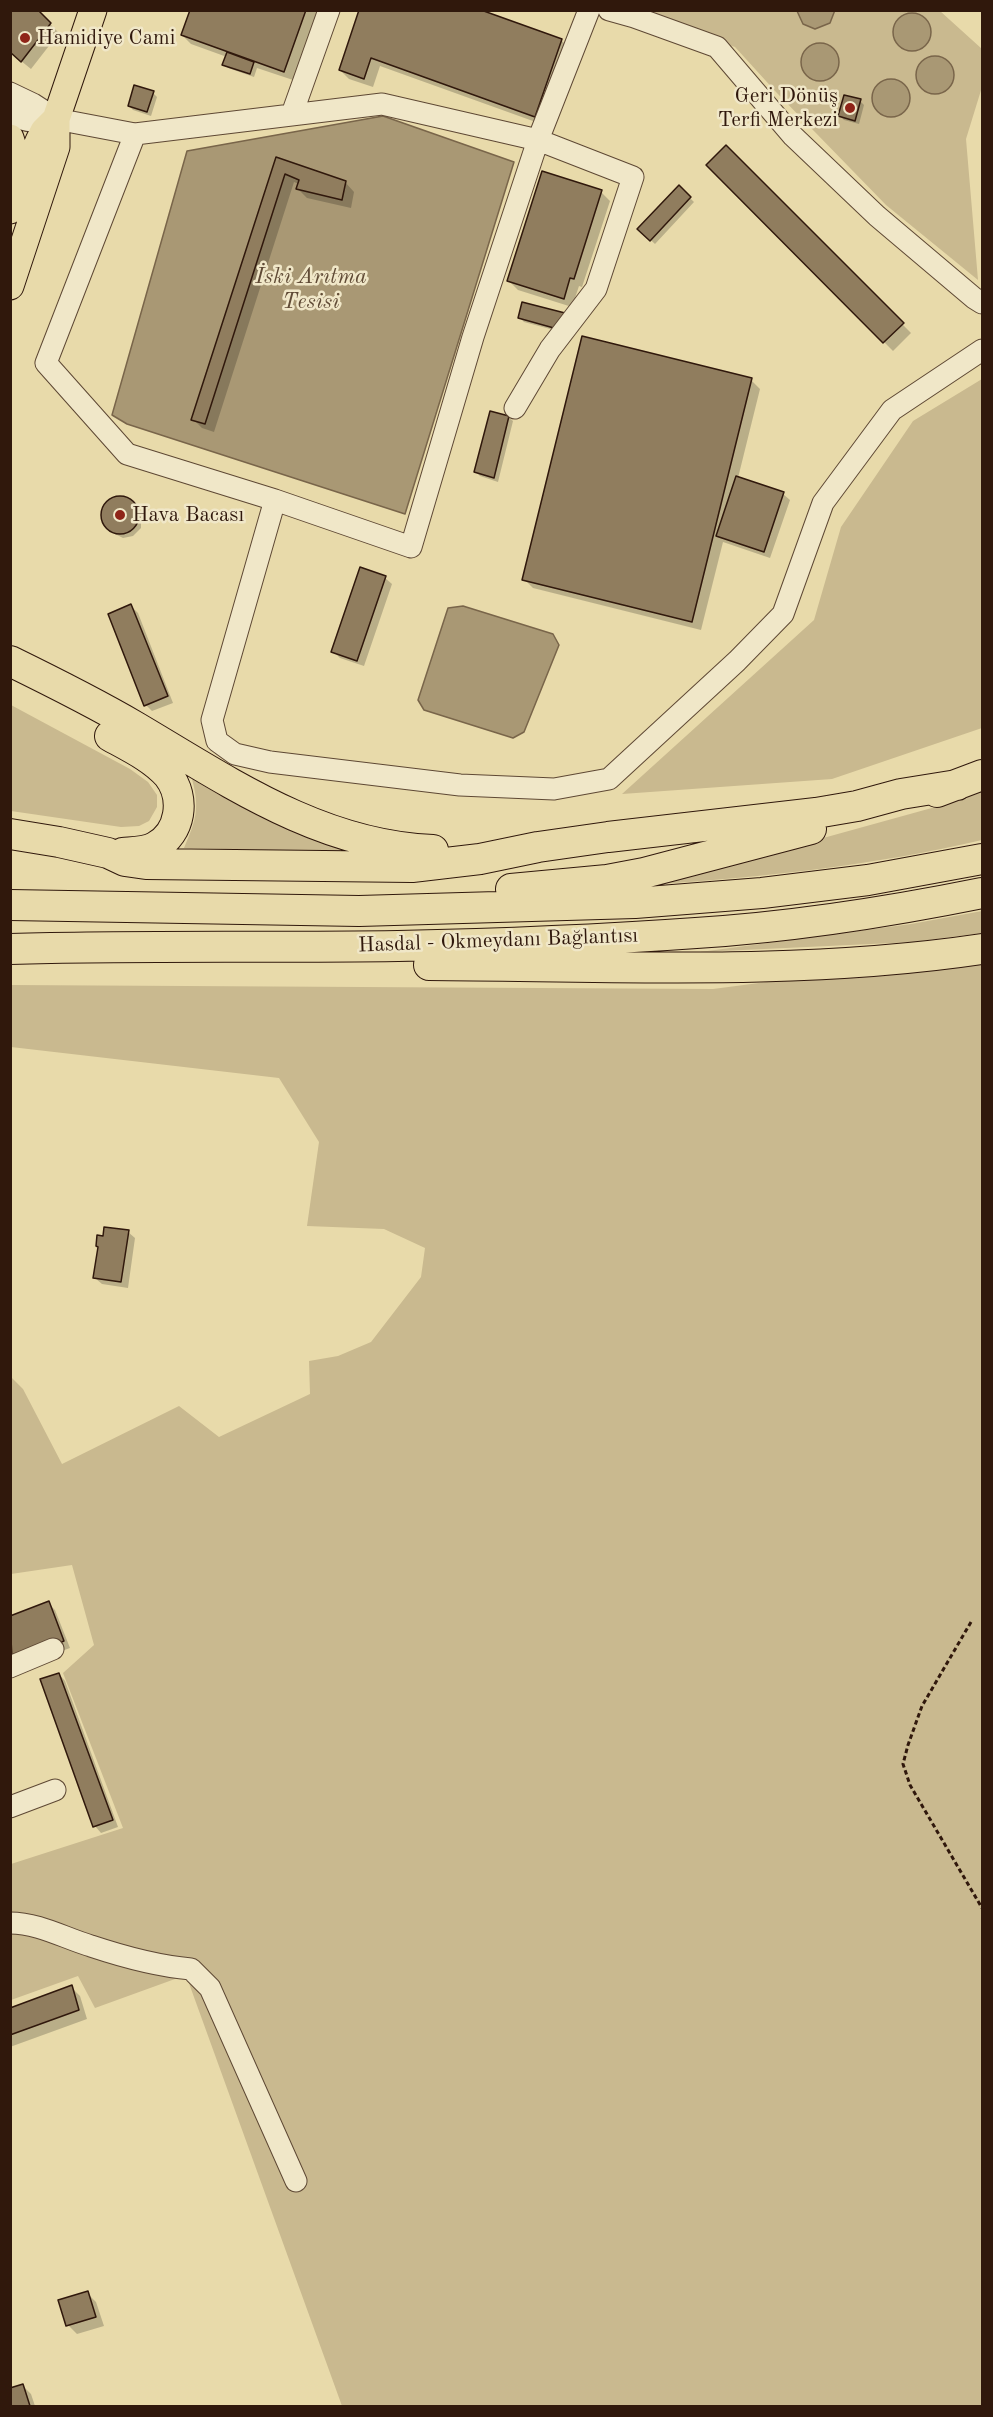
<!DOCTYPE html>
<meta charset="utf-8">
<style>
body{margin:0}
#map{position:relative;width:993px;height:2417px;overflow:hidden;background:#e8daaa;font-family:"Old Standard TT",serif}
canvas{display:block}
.frame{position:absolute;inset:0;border:12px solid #30180c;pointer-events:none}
</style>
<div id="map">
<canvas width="993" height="2417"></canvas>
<div class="frame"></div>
</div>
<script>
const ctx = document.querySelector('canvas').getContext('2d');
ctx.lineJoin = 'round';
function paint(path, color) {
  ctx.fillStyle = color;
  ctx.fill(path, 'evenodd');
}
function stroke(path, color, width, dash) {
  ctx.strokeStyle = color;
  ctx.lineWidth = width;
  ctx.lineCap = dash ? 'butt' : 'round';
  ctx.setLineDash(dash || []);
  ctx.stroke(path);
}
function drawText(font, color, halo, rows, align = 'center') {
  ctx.font = font + ' "Old Standard TT",serif';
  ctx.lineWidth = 5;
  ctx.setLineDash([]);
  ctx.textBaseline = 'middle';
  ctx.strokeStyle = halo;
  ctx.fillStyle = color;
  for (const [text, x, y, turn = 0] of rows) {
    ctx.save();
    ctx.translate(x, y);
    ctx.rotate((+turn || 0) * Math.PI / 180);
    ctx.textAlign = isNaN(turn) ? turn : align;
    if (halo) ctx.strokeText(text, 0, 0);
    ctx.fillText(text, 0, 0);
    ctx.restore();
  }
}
paint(new Path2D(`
 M622 11H940L982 49V87L966 139 978 280 886 205 776 92 735 47Z
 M982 379V728L832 779 622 794 814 620 841 527 913 421Z
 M11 705 130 769 148 782 157 795V807L149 821 139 826 121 827 11 811Z
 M192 779C243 810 296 835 353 852L184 848C196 820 200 809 192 779Z
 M982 791V840C876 865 767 877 657 884L957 801Z
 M982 911V933L914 942 700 952 911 924Z
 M982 954V2406H342L186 1975 95 2008 78 1976 11 2000V1864L123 1828 63 1673 94 1645 72 1565 11 1574V1377L23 1389 62 1464 179 1406 219 1437 310 1394 309 1361 338 1356 371 1342 421 1277 425 1248 384 1229 307 1226 319 1142 279 1078 11 1047 10 985 713 989Z`), '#c9b98f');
const water = new Path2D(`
 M835 10 830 23 815 29 803 24 797 11Z
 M893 32a19 19 0 1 1 38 0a19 19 0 1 1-38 0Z
 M801 62a19 19 0 1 1 38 0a19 19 0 1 1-38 0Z
 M916 75a19 19 0 1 1 38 0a19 19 0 1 1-38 0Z
 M872 98a19 19 0 1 1 38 0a19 19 0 1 1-38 0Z
 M383 116 514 162 405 514 127 424 112 415 187 151Z
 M463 606 553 634 559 645 524 732 513 738 424 710 418 700 448 608Z`);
paint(water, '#a99874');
stroke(water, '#79654a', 1.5);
paint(new Path2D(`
 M36 10 59 33 31 69 10 52Z
 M191 10H318L293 80 257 68 254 77 228 68 224 64 227 57 191 44 182 35Z
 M361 10 561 40 570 49 544 125 380 66 373 87 349 79 340 70Z
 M153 93 157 97 151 116 133 110 129 106Z
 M860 101 864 105 859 124 844 120 840 116Z
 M726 147 911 333 893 351 708 165Z
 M277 158 345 182 354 192 351 208 307 198 298 189 299 184 294 182 214 432 202 428 193 419Z
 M679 187 694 202 655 244 639 229Z
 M601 192 610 201 582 287 579 286 572 307 518 290 509 281Z
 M523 303 565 333 524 322 520 318Z
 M751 380 760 389 738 478 783 494 790 500 770 558 723 542 701 630 533 588 524 579Z
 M508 417 513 421 498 482 480 476 476 472Z
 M117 498 128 499 141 512V528L133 536 123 538 113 533 104 523V507Z
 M361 569 385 578 392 584 364 666 340 658 333 651Z
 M131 606 138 613 173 703 152 711 146 705Z
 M128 1232 135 1238 128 1288 102 1284 95 1278Z
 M48 1603 55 1610 70 1648 20 1666 13 1660 10 1652V1617Z
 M59 1674 65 1681 118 1827 101 1833 95 1826 42 1680Z
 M71 1987 80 1996 87 2019 10 2047V2010Z
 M87 2293 96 2302 104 2326 77 2334 68 2325Z
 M22 2385 31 2394 35 2406H10V2398Z`), '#0003');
const building = new Path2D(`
 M10 10H38L51 23 21 62 10 52Z
 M190 10H306L284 72 181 35Z
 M359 10H481L562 39 535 117 371 58 364 79 339 70Z
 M227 52 254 62 250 74 222 65Z
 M134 85 154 91 147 112 128 106Z
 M844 95 861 99 855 121 838 116Z
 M726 145 904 323 883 343 706 165Z
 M276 157 346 181 342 200 296 189 299 180 285 174 205 424 191 420Z
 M542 171 602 190 574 279 570 278 564 299 507 281Z
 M679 185 691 197 650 241 637 229Z
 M522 302 565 313 561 330 518 318Z
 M582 336 752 378 692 622 522 580Z
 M490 411 509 416 494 478 474 472Z
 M736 476 784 492 764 552 716 536Z
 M101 515a19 19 0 1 1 38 0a19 19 0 1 1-38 0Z
 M360 567 386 576 357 661 331 652Z
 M131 604 168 696 144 706 108 614Z
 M104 1227 129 1230 121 1282 93 1278 98 1247 96 1246 97 1235 103 1236Z
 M49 1601 64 1641 12 1661 10 1616Z
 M59 1673 113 1820 93 1827 40 1679Z
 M72 1985 79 2010 10 2035V2008Z
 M88 2291 96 2317 66 2326 58 2300Z
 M23 2384 30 2406H10V2388Z`);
paint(building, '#907d5e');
stroke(building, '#30180c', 1.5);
const minor = new Path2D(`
 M609 10 634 17 717 47 793 136 877 216 974 298 982 303
 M10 93 33 104 56 119 135 134 382 104 538 140 473 337 411 547 275 500 212 720 217 741 235 754 270 762 460 785 554 789 609 779 737 661 783 614 823 503 892 410 982 350
 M292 114 329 10
 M10 115C27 122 39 123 56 119
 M135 134 46 363 127 454 275 500
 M515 408 550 349 596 289 633 177 538 140 589 10
 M10 1667 53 1649
 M10 1807 55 1790
 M10 1923C39 1923 64 1938 91 1946 124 1957 157 1966 191 1969L210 1988 296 2181`);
const major = new Path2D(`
 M10 138 17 160 11 186
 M10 210 39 141 44 131 53 122
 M10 286 56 147V119L93 10`);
const highway = new Path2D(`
 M10 661C53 682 95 703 136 727 229 782 321 846 433 850
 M110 736C130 747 153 758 168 775 186 798 181 833 155 847 146 852 133 852 123 853
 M937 792 982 775
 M10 834 59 842 108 853 125 861 146 864 412 867 480 859 538 847 608 837 816 813 857 806 901 794 957 785
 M511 889 607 880 644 873 811 829
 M10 905 359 911 635 903 762 893 868 880 982 859
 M10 949C140 945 269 948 398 946 497 944 597 940 696 933 792 927 888 912 982 893
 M429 965C612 966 801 976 982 949`);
stroke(minor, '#5e4834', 23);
stroke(major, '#30180c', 29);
stroke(highway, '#30180c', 32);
stroke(new Path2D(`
 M971 1622 922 1706 908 1745 903 1764 910 1785 982 1908`), '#30180c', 3, [4.5, 3]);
stroke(minor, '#f0e7c8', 21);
stroke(major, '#e8daaa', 27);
stroke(highway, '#e8daaa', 30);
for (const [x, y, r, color] of [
 [25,38,6,"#8f2418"],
 [850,108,6,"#8f2418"],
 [120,515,6,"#8f2418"]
]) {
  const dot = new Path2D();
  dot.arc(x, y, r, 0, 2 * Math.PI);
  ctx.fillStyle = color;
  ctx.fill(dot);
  stroke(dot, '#f0e7c8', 2);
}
drawText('21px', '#30180c', '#f0e7c8', [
 ["Hamidiye Cami",37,38],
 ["Geri Dönüş",838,96,"right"],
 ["Terfi Merkezi",838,120,"right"],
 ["Hava Bacası",132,515]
], 'left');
drawText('21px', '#30180c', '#f0e7c8', [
 ["Hasdal - Okmeydanı Bağlantısı",498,941,-2]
]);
drawText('italic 22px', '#604b36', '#f0e7c8', [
 ["İski Arıtma",311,277],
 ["Tesisi",311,302]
]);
</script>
